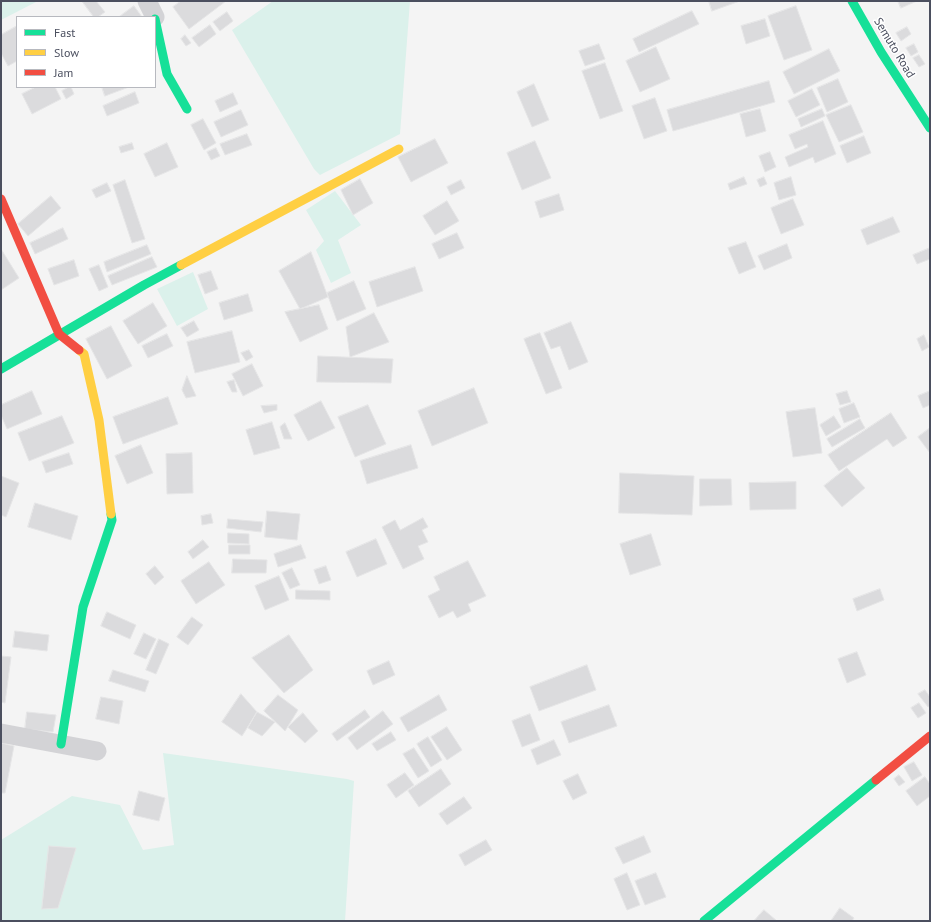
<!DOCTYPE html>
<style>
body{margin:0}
#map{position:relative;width:931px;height:922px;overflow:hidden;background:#f4f4f4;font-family:"PT Sans",sans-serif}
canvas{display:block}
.frame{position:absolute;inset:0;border:2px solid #4b4f5f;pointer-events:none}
.legend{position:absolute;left:16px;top:16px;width:140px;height:72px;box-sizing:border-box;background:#fff;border:1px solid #b7b9bf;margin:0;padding:5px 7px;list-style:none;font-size:12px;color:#4b4f5f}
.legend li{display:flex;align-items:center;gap:8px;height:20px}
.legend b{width:20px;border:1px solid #b7b9bf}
</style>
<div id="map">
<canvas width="931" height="922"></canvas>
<div class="frame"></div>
<ul class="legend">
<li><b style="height:5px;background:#16e098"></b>Fast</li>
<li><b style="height:5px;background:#ffcf43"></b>Slow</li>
<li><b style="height:5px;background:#f24e42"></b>Jam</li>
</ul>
</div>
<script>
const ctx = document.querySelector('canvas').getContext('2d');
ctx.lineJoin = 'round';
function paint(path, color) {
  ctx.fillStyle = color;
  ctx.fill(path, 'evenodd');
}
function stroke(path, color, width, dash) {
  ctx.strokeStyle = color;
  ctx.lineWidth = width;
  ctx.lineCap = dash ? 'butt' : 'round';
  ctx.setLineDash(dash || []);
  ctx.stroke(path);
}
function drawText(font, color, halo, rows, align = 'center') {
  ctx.font = font + ' "PT Sans",sans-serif';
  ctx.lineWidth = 3;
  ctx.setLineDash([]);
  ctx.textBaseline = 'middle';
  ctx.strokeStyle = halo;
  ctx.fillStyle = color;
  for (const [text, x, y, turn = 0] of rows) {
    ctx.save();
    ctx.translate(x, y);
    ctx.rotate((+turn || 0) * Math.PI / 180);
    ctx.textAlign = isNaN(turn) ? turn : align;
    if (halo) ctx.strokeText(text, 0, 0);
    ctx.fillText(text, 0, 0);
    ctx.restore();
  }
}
paint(new Path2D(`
 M1 1H38L1 20Z
 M273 1H410L400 134 320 175 314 169 232 30Z
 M335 191 361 225 338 240 351 273 331 283 316 250 324 241 306 210Z
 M193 272 208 309 177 326 157 289Z
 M163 753 347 779 354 781 345 921H1V840L72 796 120 805 143 850 174 845Z`), '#dbf1eb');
const building = new Path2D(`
 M82 1H96L105 12 98 17H94Z
 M181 1H226L189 29 173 7Z
 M709 1H740L712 11Z
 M898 1H917L901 8Z
 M134 6 142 17H119Z
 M796 6 812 50 784 60 768 16Z
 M692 11 699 24 639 52 633 39Z
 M227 12 233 21 220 31 213 22Z
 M765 19 770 36 746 44 741 26Z
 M210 25 216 34 199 47 192 38Z
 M17 26V61L8 66 1 53V35Z
 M907 27 911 34 901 41 896 33Z
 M185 35 191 43 186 46 181 39Z
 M599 44 605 59 585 66 579 51Z
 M914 44 918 52 911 56 906 48Z
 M656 47 670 79 640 92 626 61Z
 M829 49 840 71 794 94 783 72Z
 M919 55 925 64 919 67 913 58Z
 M605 63 623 111 600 119 582 71Z
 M838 79 848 102 827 112 817 88Z
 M769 81 775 102 673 131 667 110Z
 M534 84 549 120 532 127 517 92Z
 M36 87H55L61 99 32 114 22 94Z
 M69 87H71L74 94 66 99 62 91Z
 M102 87H129L105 96Z
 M812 89 820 105 796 117 788 101Z
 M135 92 139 103 107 116 103 106Z
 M233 93 238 104 220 112 215 101Z
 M655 98 667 131 644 139 632 106Z
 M851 105 863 132 839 142 826 115Z
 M760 109 766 131 746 137 740 114Z
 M822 109 825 116 801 127 798 119Z
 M241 110 248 125 221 137 214 122Z
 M203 119 216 143 204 150 191 125Z
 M823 121 836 154 815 163 813 157 789 167 785 157 808 147 807 144 795 149 789 135Z
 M247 134 252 145 225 155 220 144Z
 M864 136 871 153 847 163 840 146Z
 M435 139 448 163 411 182 398 157Z
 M535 141 551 178 522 190 507 153Z
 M132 143 134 149 121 153 119 147Z
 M167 143 178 167 155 177 144 154Z
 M216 148 220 156 211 160 207 152Z
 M770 152 776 167 765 172 759 156Z
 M744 177 747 184 730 190 728 184Z
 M764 177 767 184 760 187 757 180Z
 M791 177 796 195 779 200 774 183Z
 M360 179 373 203 353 215 341 190Z
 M125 180 145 239 132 243 113 185Z
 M461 180 465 188 451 195 447 187Z
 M107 183 111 191 96 198 92 190Z
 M559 194 564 210 540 218 535 202Z
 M51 196 61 208 28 236 18 224Z
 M793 199 804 225 781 234 771 208Z
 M447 201 459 221 435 235 423 216Z
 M893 217 900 232 867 245 861 230Z
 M63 228 68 239 35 254 30 243Z
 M457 233 464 248 439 259 432 244Z
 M746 242 756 267 739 274 728 248Z
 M787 244 792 258 764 270 758 256Z
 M147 245 151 254 107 272 104 262Z
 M930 248V259L917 264 913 255Z
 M1 249 19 278 1 290Z
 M311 252 328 297 300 309 279 271Z
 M152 257 157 267 112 285 108 276Z
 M74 260 79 276 54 285 48 269Z
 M99 265 108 287 99 291 89 269Z
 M415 267 423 291 377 307 369 282Z
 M211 271 218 289 205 294 198 275Z
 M354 281 366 309 337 321 327 293Z
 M248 294 253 311 224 320 219 303Z
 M153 303 167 326 138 344 123 321Z
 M319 305 328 329 300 342 285 312Z
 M374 313 389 342 350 357 346 327Z
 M194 321 199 330 187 337 181 328Z
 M571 322 588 362 569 370 560 346 551 349 544 333Z
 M111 326 132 366 107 379 86 339Z
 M232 331 240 362 195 373 187 342Z
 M540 333 562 388 546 394 524 339Z
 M167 334 173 346 148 358 142 346Z
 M924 335 929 347 922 351 917 339Z
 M249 350 253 357 246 361 241 353Z
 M318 356 393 359 391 383 317 382Z
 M252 364 263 386 243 396 232 374Z
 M187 376 196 396 186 398 182 390Z
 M234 380 237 392H232L227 382Z
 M474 388 488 423 432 446 418 411Z
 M32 391 42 414 7 429 1 415V405Z
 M847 391 851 402 840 405 836 394Z
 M930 391V405L923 408 918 396Z
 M168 397 178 424 123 444 113 417Z
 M321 401 335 428 308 441 294 415Z
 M854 403 860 417 844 423 839 409Z
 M277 405V410L264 413 261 406Z
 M368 405 386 444 355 457 338 417Z
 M815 408 822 453 793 457 786 412Z
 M891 413 907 438 893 447 887 439 839 471 828 455Z
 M62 416 74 443 29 461 18 433Z
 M834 416 841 427 826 436 820 425Z
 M860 419 865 428 832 447 827 439Z
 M272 422 280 448 254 455 246 430Z
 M285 423 292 439H284L280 427Z
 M930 428V453L918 437Z
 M141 445 153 473 127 484 115 456Z
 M411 445 418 468 367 484 360 461Z
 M69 453 73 464 46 473 42 462Z
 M192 453 193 493 167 494 166 454Z
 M847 468 865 488 842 507 824 486Z
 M620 473 694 476 692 515 619 513Z
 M1 476 19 483 6 517 1 515Z
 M700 479H731L732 505 700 506Z
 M796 482V509L750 510 749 483Z
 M35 503 78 516 71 540 28 527Z
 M267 511 300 514 297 540 265 537Z
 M211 514 213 523 202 525 201 516Z
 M423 518 428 527 422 530 428 542 418 546 424 559 403 569 382 527 395 520 400 530Z
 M228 519 263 522 261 532 227 528Z
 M228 533 249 534V544L228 543Z
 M651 534 661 565 630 575 620 544Z
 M376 539 387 564 357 577 346 552Z
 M203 540 209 547 193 559 188 552Z
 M229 545H250V554H229Z
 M301 545 306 558 278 567 274 554Z
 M233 559 267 560 266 573H232Z
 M468 561 486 596 468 604 471 611 457 618 453 611 439 618 428 596 440 590 434 577Z
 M209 562 225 585 196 604 181 581Z
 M155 566 164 577 155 585 146 574Z
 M326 566 331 580 319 584 314 570Z
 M292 568 300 585 290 589 282 573Z
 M279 576 289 600 265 610 255 586Z
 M880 589 884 600 857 611 853 599Z
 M296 590 330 591V600L296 599Z
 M107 612 136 625 130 639 101 626Z
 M192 617 203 625 188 645 177 637Z
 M15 631 49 635 47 651 13 647Z
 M144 633 156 639 146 659 134 654Z
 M289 635 313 670 284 693 252 658Z
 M159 639 169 644 156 674 146 670Z
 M857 652 866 675 847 683 838 659Z
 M1 656 11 657 5 703 1 702Z
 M389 661 395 675 373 685 367 671Z
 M587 665 596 690 539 711 530 687Z
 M113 670 149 681 145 692 109 681Z
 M925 690 930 697V706L928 707 918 694Z
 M241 694 257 712 242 736 222 722Z
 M278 695 298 710 285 731 264 711Z
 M439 695 447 710 408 732 400 718Z
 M101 697 123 701 119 724 96 719Z
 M919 703 926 713 918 718 911 708Z
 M609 705 617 726 569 743 561 722Z
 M365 710 370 717 337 741 332 734Z
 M383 711 393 724 357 750 348 738Z
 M27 712 56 715 53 732 25 729Z
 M257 712 275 722 262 736 248 728Z
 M303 713 318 731 305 743 288 727Z
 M530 714 540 740 522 747 512 721Z
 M447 727 462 750 447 760 431 737Z
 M391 732 396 740 377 751 372 744Z
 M428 737 442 760 431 767 417 744Z
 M554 740 561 755 537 765 531 750Z
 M1 743 14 746 5 793H1Z
 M414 748 429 771 418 778 403 754Z
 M914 762 922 775 912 781 904 767Z
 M441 769 451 784 419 807 408 791Z
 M405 773 414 785 396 798 387 785Z
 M578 774 587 793 573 800 563 781Z
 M899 775 905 782 899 786 894 779Z
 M925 777 930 784V796L917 806 906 791Z
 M139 791 165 798 159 821 133 815Z
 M464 797 472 808 447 825 439 814Z
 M644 836 651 852 623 864 615 848Z
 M486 840 492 850 465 866 459 855Z
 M49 846 76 848 58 908 42 909Z
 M627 873 640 905 627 910 614 879Z
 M656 873 666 897 645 905 635 881Z
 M840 908 854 918 852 921H831Z
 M764 910 777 921H754Z`);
paint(building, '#dbdbdd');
stroke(building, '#e5e5e6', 1);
stroke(new Path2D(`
 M147 1 155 17
 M1 733 97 751`), '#d3d3d6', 19);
stroke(new Path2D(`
 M852 1 881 52 930 128
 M155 19 167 74 187 109
 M1 369 144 285 181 265
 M61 744 83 607 112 520 111 514
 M704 921 876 780`), '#16e098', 9);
stroke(new Path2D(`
 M181 265 399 149
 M79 350 84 354 99 420 111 514`), '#ffcf43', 9);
stroke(new Path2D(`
 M1 199 59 334 79 350
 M876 780 930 736`), '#f24e42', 9);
drawText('12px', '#4b4f5f', '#fff', [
 ["Semuto Road",894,48,59]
]);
</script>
